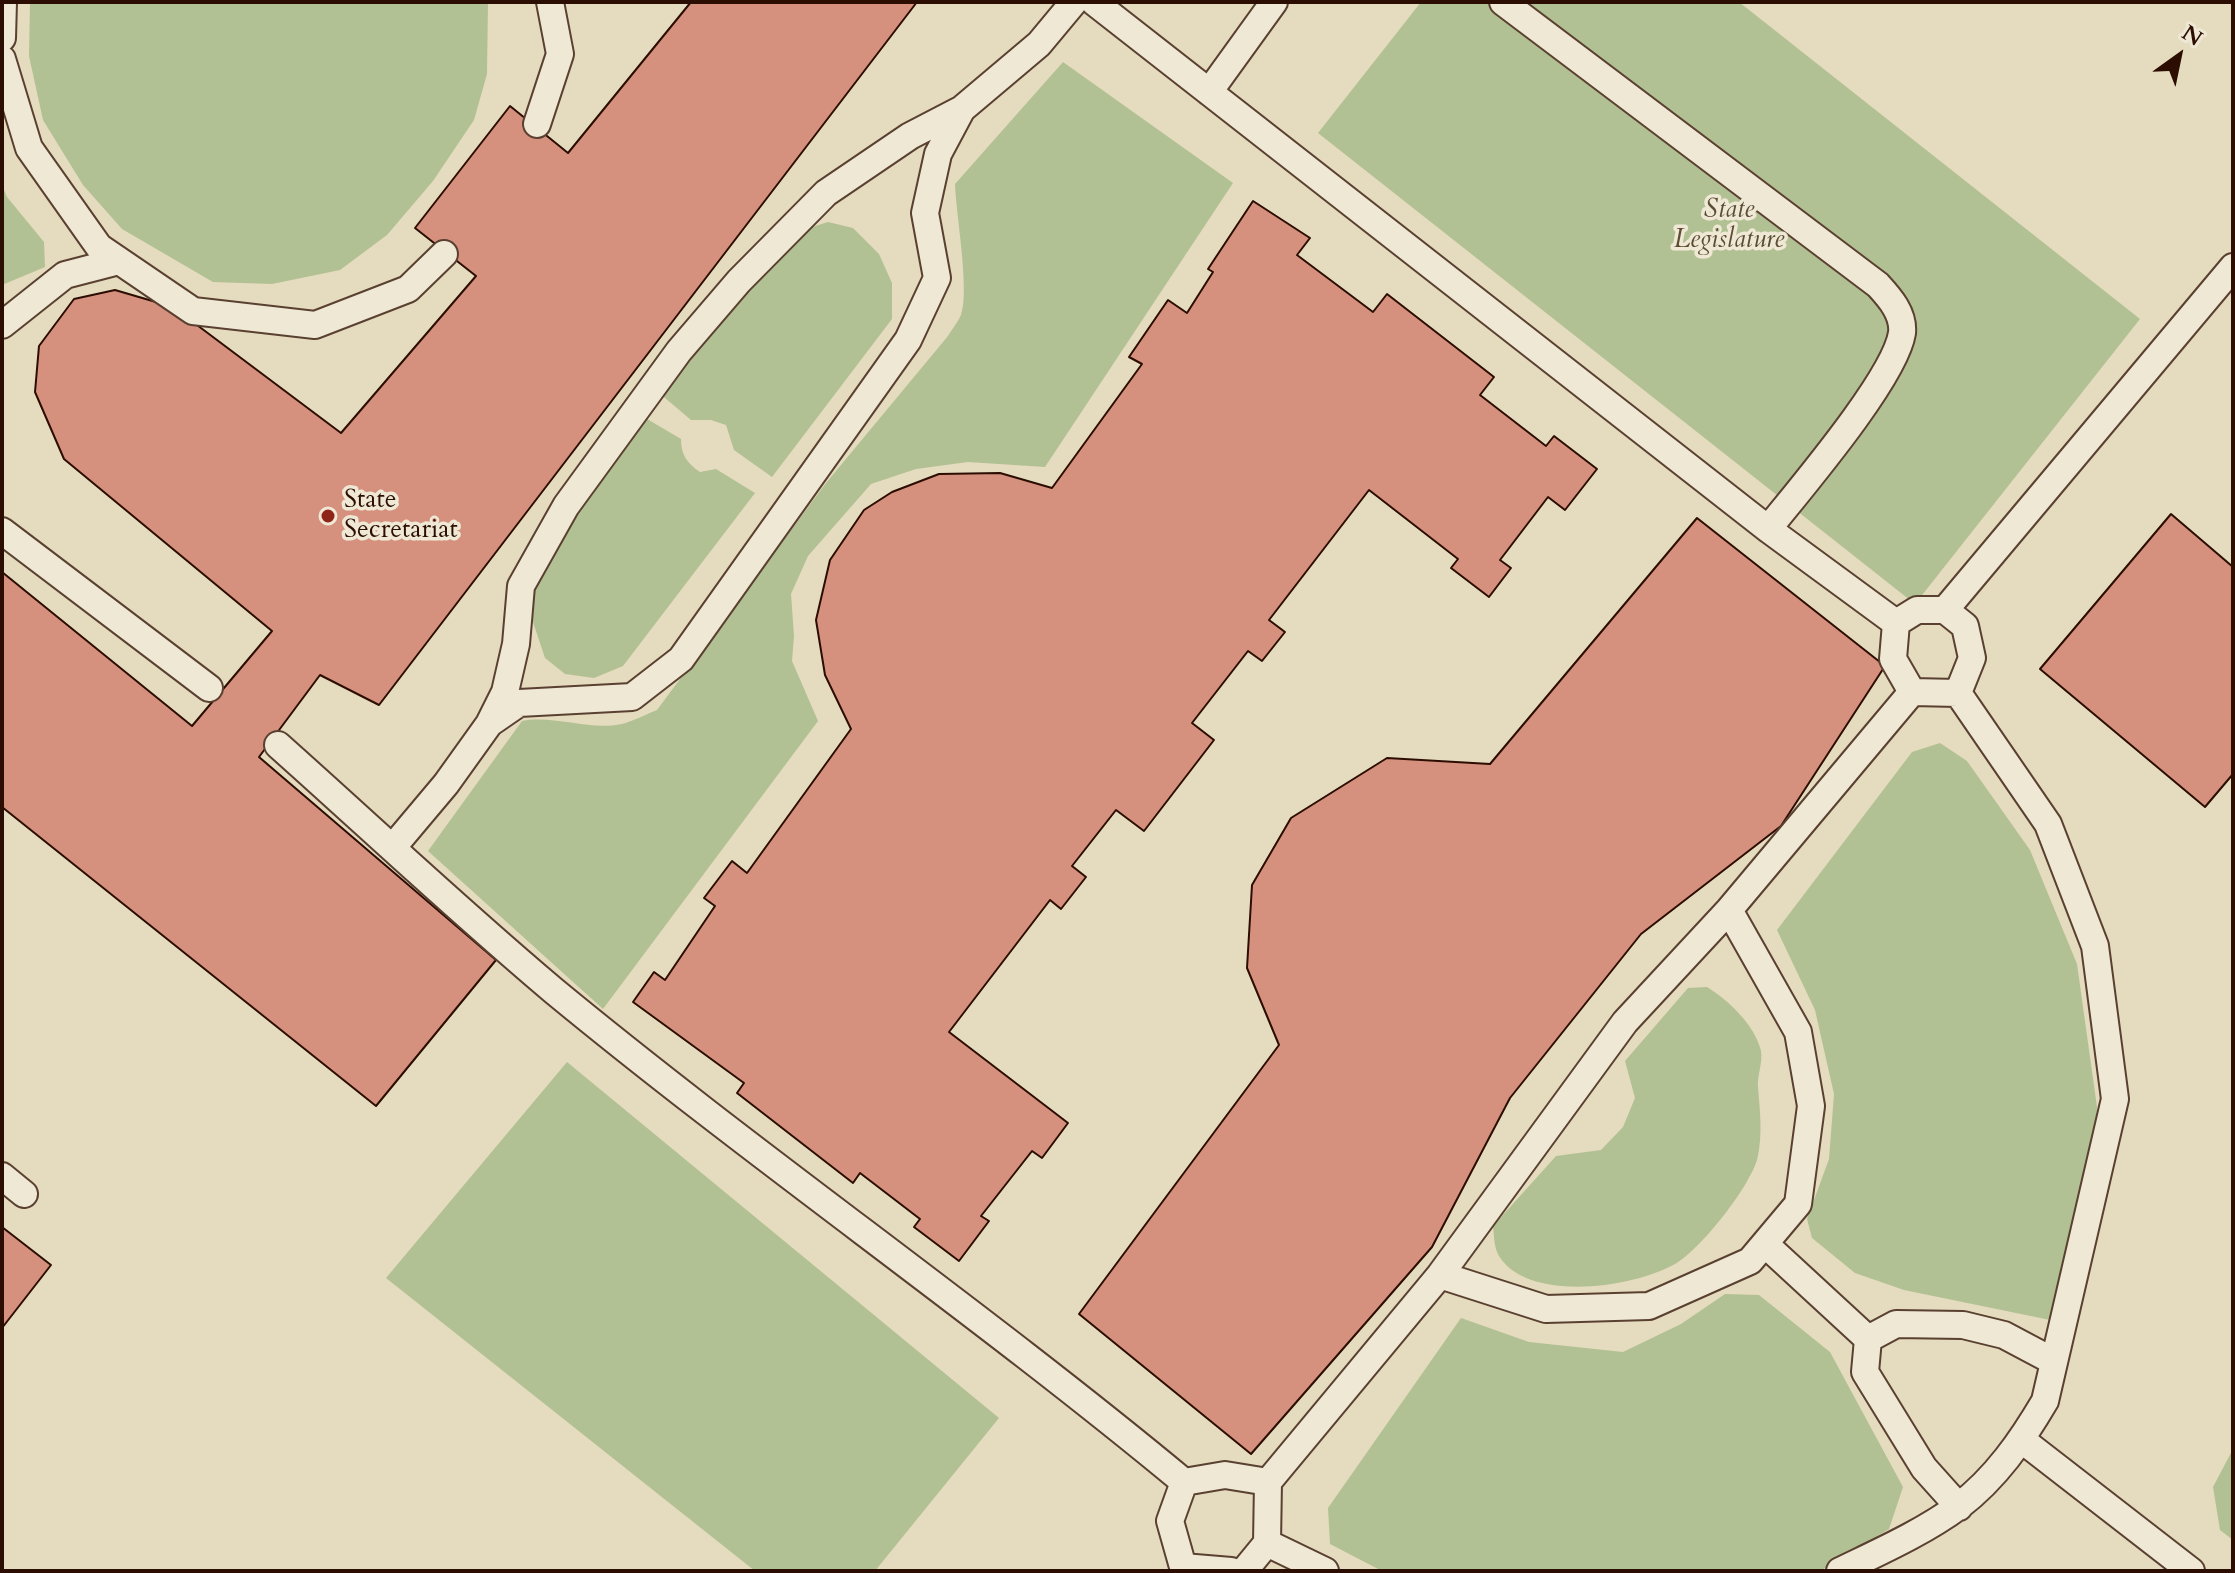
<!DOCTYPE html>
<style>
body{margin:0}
#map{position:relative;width:2235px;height:1573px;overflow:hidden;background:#e5dbbe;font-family:Cardo,serif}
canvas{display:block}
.frame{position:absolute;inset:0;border:4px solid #2c0d01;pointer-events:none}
.north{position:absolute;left:2139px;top:16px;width:80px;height:80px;-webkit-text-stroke:6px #eee8d5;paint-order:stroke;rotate:33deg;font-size:22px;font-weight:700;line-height:32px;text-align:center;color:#2c0d01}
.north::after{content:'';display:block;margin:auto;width:28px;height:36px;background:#2c0d01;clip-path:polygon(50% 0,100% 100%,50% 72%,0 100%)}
</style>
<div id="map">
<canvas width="2235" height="1573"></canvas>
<div class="frame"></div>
<div class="north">N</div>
</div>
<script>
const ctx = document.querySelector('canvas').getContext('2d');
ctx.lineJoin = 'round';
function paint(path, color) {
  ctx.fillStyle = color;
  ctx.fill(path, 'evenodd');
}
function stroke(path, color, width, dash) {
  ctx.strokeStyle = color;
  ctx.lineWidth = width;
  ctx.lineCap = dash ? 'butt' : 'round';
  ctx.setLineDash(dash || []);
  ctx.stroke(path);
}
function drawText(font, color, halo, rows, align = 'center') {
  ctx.font = font + ' Cardo,serif';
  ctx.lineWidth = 7;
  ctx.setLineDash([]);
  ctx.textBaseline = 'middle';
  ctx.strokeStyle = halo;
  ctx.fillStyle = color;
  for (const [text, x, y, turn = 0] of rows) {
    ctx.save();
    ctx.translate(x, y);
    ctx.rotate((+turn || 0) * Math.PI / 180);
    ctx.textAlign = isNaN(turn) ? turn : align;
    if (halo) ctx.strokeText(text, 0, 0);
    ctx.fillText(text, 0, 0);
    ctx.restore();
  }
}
paint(new Path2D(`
 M30 2H488L487 74 474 120 433 181 387 235 340 270 272 284 213 282 122 229 83 185 43 120 29 56Z
 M1421 2H1739L2140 319 1915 604 1318 133Z
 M1063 62 1233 183 1045 467 968 462 916 469 871 484 808 556 791 594 794 636 792 661 818 721 603 1009 428 851 522 721C555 715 589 731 622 724 634 721 646 714 657 710L826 483 948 336C952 329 958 322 961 315 970 291 956 214 955 184Z
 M2 185 7 197 44 242 45 267 2 285Z
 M828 222 853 228 879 254 892 283V319L772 477 734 450 726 425 711 420H691L658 392 790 234Z
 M642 416 681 439C681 455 687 463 700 472L716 469 755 493 623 666 594 678 565 674 545 658 531 616V583Z
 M1940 743 1967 761 2030 850 2077 964 2097 1107 2093 1206 2055 1321 1904 1290 1855 1273 1812 1238 1807 1219 1829 1159 1834 1094 1815 1010 1777 930 1912 752Z
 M1707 987C1728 1000 1755 1025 1761 1051 1763 1062 1757 1076 1758 1087 1760 1112 1763 1135 1757 1160 1748 1189 1701 1249 1675 1264 1633 1288 1528 1303 1499 1256 1494 1248 1494 1235 1493 1226L1556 1156 1601 1150 1623 1127 1635 1098 1625 1061 1688 988Z
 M567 1062 999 1418 875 1571H755L386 1278Z
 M1725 1294 1759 1295 1830 1352 1903 1487 1889 1529 1820 1571H1382L1330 1544 1328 1508 1461 1318 1529 1342 1623 1352 1681 1324Z
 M2233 1449V1540L2220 1530 2213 1487Z`), '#b2c193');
const building = new Path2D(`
 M691 2H917L379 705 320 675 259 757 496 960 376 1106 2 807V572L192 726 272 631 64 459 35 392 39 346 74 299 115 290 173 307 341 433 476 276 415 228 510 106 568 153Z
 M1253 201 1310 238 1297 255 1373 312 1387 294 1494 377 1480 395 1546 446 1554 436 1597 469 1565 510 1548 497 1500 560 1511 568 1489 597 1451 568 1458 559 1369 490 1269 620 1285 632 1262 661 1248 651 1192 723 1214 740 1144 831 1116 810 1072 866 1086 877 1061 909 1050 900 949 1032 1068 1123 1042 1158 1032 1151 981 1216 989 1221 959 1261 914 1227 920 1219 860 1173 853 1183 737 1093 744 1083 633 1002 654 972 665 980 715 906 704 898 732 861 747 873 851 729 825 675 816 620 830 560 864 510 892 492 939 474 1000 473 1052 488 1142 364 1129 357 1168 300 1187 313 1213 272 1208 269Z
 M2171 514 2233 567V774L2205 807 2040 669Z
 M1697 518 1885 666 1781 826 1641 934 1510 1098 1432 1247 1251 1454 1079 1314 1279 1045 1247 968 1252 885 1291 818 1387 758 1490 764Z
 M2 1227 51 1265 2 1328Z`);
paint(building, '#d5907e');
stroke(building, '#2c0d01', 2);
const service = new Path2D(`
 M1094 2 1768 529 1896 623
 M1503 2 1878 285C1890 298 1904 314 1902 333 1895 378 1800 489 1768 529
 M2 38 3 2
 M2 59 29 148 99 247 193 311 315 325 408 289 444 254
 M1209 92 1274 2
 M537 124 560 54 550 2
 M2 325 65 275 119 261
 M2 531 209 688
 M1917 610H1945L1965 626 1972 658 1958 693 1912 692 1893 659 1896 623Z
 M1945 610 2233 267
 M490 723 519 703 632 697 681 659 908 340 937 278 925 213 938 154 962 109
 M278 745C370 827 460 912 554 991 759 1160 979 1312 1184 1482
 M393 847 446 784 489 724 505 692 516 644 521 586 566 506 679 351 739 281 826 193 910 136 962 109 1039 44 1074 2
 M2 1176 24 1194
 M1765 1244 1868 1339
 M1440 1275 1546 1309 1649 1306 1750 1261 1798 1204 1811 1106 1798 1032 1729 910
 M2022 1440 2191 1571
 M1959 1507 1924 1468 1865 1372 1868 1339 1896 1324 1963 1325 2004 1335 2053 1361
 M1267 1543 1325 1571
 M1231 1571 1183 1567 1170 1521 1184 1482 1225 1475 1268 1482
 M1244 1571 1267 1543 1268 1482 1440 1275 1625 1022 1729 910 1912 692
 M1840 1571C1879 1552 1924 1532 1959 1506 1996 1478 2022 1440 2045 1401L2115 1099 2095 946 2048 824 1958 693`);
stroke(service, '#5a4030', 30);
stroke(service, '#eee8d5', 26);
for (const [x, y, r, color] of [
 [328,516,8,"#8f2418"]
]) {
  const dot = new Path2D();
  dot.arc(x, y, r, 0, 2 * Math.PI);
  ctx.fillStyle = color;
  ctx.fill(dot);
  stroke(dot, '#eee8d5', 3);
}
drawText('italic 26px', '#5b4c34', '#eee8d5', [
 ["State",1729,211],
 ["Legislature",1729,241]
]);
drawText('26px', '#2c0d01', '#eee8d5', [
 ["State",344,501],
 ["Secretariat",344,531]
], 'left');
</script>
